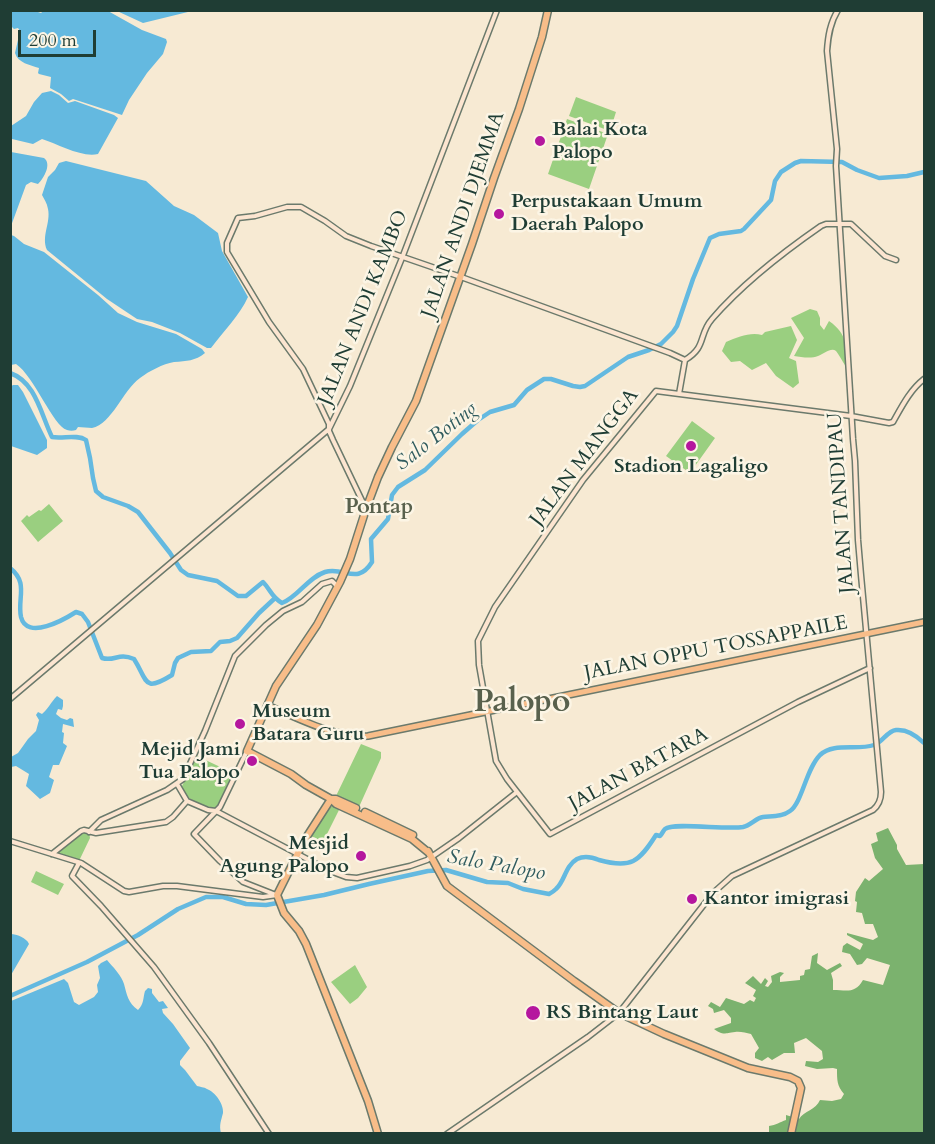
<!DOCTYPE html>
<style>
body{margin:0}
#map{position:relative;width:935px;height:1144px;overflow:hidden;background:#f7ead3;font-family:Cardo,serif}
canvas{display:block}
.frame{position:absolute;inset:0;border:12px solid #1f3d34;pointer-events:none}
.scale{position:absolute;left:18px;top:30px;width:78px;height:27px;box-sizing:border-box;border:3px solid #1f3d34;border-top:0;padding-left:8px;font-size:18px;line-height:21px;white-space:nowrap;color:#1f3d34;-webkit-text-stroke:4px #fcf5e5;paint-order:stroke}
</style>
<div id="map">
<canvas width="935" height="1144"></canvas>
<div class="frame"></div>
<div class="scale">200 m</div>
</div>
<script>
const ctx = document.querySelector('canvas').getContext('2d');
ctx.lineJoin = 'round';
function paint(path, color) {
  ctx.fillStyle = color;
  ctx.fill(path, 'evenodd');
}
function stroke(path, color, width, dash) {
  ctx.strokeStyle = color;
  ctx.lineWidth = width;
  ctx.lineCap = dash ? 'butt' : 'round';
  ctx.setLineDash(dash || []);
  ctx.stroke(path);
}
function drawText(font, color, halo, rows, align = 'center') {
  ctx.font = font + ' Cardo,serif';
  ctx.lineWidth = 5;
  ctx.setLineDash([]);
  ctx.textBaseline = 'middle';
  ctx.strokeStyle = halo;
  ctx.fillStyle = color;
  for (const [text, x, y, turn = 0] of rows) {
    ctx.save();
    ctx.translate(x, y);
    ctx.rotate((+turn || 0) * Math.PI / 180);
    ctx.textAlign = isNaN(turn) ? turn : align;
    if (halo) ctx.strokeText(text, 0, 0);
    ctx.fillText(text, 0, 0);
    ctx.restore();
  }
}
paint(new Path2D(`
 M576 97 616 112 610 131 569 116Z
 M567 119 608 134 589 189 548 174Z
 M810 309 817 311 820 318V325L824 330 829 321C849 335 845 346 847 368 844 364 838 353 836 351 831 347 824 354 818 356 811 359 801 357 794 356L804 338 791 318Z
 M791 326 797 340 789 358 796 361 799 383 793 388 776 376 766 363 752 370 740 361 731 362 722 351 726 342C738 337 750 332 762 335L765 332Z
 M692 421 715 438 690 473 666 456Z
 M49 504 63 521 38 542 21 521 27 515 29 517 39 510 41 511Z
 M361 744 381 752V758L359 807 336 796Z
 M197 756 233 773 216 809 200 804 187 797 181 788Z
 M333 805 340 808 323 842 311 836 329 809Z
 M84 832 89 833 90 838 79 861 56 853Z
 M36 871 64 884 58 895 31 882Z
 M355 965 367 987 358 998 350 1004 331 982Z`), '#9acf80');
paint(new Path2D(`
 M888 828 897 845V849L906 865 924 864V1133H769V1126C776 1125 780 1122 786 1120V1115L799 1119C804 1111 816 1110 820 1100L832 1101 841 1099 844 1094C837 1086 837 1080 837 1069L833 1068 817 1069 805 1066 806 1061 818 1062 823 1059 822 1051 806 1038 794 1043 795 1053H784L772 1060 768 1057 762 1061 755 1058V1053L759 1048 751 1034C746 1033 740 1031 735 1032 724 1033 724 1036 714 1029L731 1023V1018L724 1010 714 1013 713 1009 708 1006 711 1002 720 1007 726 998 744 1004 750 1000 754 1002 756 998 753 996 756 990 745 983 753 976 761 984 765 978 768 981 765 986 768 987 772 982 771 976 780 972 784 973 780 977V982L800 980V976L804 975 805 970 810 969 812 956 818 953 817 963 827 970 840 963 842 966 831 973 833 980V990C847 990 855 994 863 980L883 985 890 965 867 958 862 964 857 965 850 954 842 952 843 946 847 943 860 950 863 944 847 935V933L873 940 878 937 873 924H865L862 913 856 912 857 902 855 901 856 892 865 878 869 881 883 869 875 858 871 844 878 841 876 833Z`), '#7bb26e');
paint(new Path2D(`
 M44 10 108 11 142 30 166 39 167 42 163 54 147 73 129 100 122 115 73 99 69 101 61 94 50 88 51 77 39 74 38 73 39 68C30 65 18 63 15 53L20 31 18 28 14 29 11 26V11H35L41 13Z
 M117 11V10L192 11 143 23Z
 M51 91 59 95 68 103 75 101 114 115 118 118 98 154C82 158 58 144 42 139L33 144 12 139 10 136 11 126 26 116 34 102 42 93Z
 M11 152 44 158C52 164 44 178 38 184L31 182 26 185 11 226Z
 M66 161 146 181 174 206 194 215 218 233 222 251 248 297C240 315 223 332 211 348H207L180 333 152 322 137 319 107 299 47 250C41 236 51 223 48 209 47 203 44 199 42 195L48 177 55 170 59 163Z
 M11 235 14 236 24 244 44 252 98 295 118 313 137 322 176 334 202 349 205 353C195 361 187 361 174 362 163 364 149 371 140 378 123 390 112 424 92 428 88 428 82 427 78 427L76 430C73 431 70 431 67 430 53 426 34 376 16 364L11 365Z
 M13 385H18L23 392 47 440V448L37 455 11 446 10 387Z
 M57 696 63 700V706L62 710 58 709 56 714 61 718 67 720 70 718 73 719 74 727 63 724 62 732 64 733 63 743 67 746 59 765H53L49 777 54 780 50 793 40 799 26 786 29 774 16 766 11 767V757L18 753 28 739 36 731 39 720 36 715 38 712 42 714C48 709 51 702 57 696Z
 M11 934C16 934 27 938 29 944L11 975Z
 M107 960C112 966 122 976 124 984 127 995 128 1003 138 1010 144 1004 143 998 145 991L148 988 152 989V993L159 1002 163 1001 168 1008 162 1009 163 1013 173 1024 190 1048 180 1061V1065L185 1070 197 1086C200 1087 204 1087 207 1089 215 1092 224 1104 223 1113 221 1121 219 1125 221 1133H11V1001L64 979 68 983 74 1002 79 1005 94 997 98 992 97 985 100 978 98 966 101 963Z`), '#64b9e0');
stroke(new Path2D(`
 M10 373C36 382 41 415 52 437 63 439 77 434 86 440L90 458 93 478 96 491 103 497 128 506 138 512 170 553 181 570 188 575 217 581 238 596H246L263 582C271 590 271 597 282 603 298 597 307 578 325 572 344 566 357 586 372 562L371 539 388 519 392 495 398 487 425 470 462 434 478 420 490 412 514 405 527 390 544 379H551L573 386 580 387 585 386 628 357 649 350 661 344 673 332 677 326 693 279 710 238 719 234 741 231 744 229 771 200 775 181 781 172 795 163 801 161 842 162 857 170 879 178 907 176 924 172
 M10 568C29 583 17 598 21 617 27 641 65 619 76 612L82 614 88 622 102 658C115 662 118 652 134 659 148 681 143 693 172 675L175 663 178 658 191 652 211 651 220 642 230 641 237 638 259 613 274 599
 M10 996 87 962 138 935 178 909 206 897H223L246 904 266 905 324 895 369 884 428 871 446 870 487 882 508 883 523 889 549 894C551 893 554 891 556 889 565 881 565 866 577 859 585 855 592 857 599 860 631 869 639 862 656 835L660 836C662 834 663 831 665 829 674 822 726 830 743 827 751 825 756 818 763 817 772 816 782 817 790 811 802 803 806 769 820 755 834 742 857 751 874 745 883 742 887 731 896 730 907 729 917 736 924 743`), '#64b9e0', 4.5);
const secondary = new Path2D(`
 M685 360C707 347 698 335 712 319 743 283 782 253 821 226L826 224H851L885 256 896 260
 M366 509 333 440 329 431V424L303 369 269 322 227 252V243L238 218 255 216 287 207H301L325 221 346 236 371 246 461 277 670 353 685 360 679 394
 M870 668 798 702 550 834 507 779 496 761 479 665 478 641 495 607 583 480 656 391 851 416 889 423 893 422C902 406 910 390 924 379
 M10 699 329 429 350 386 402 258 497 10
 M247 751 220 807 194 834 220 861 243 882 276 895
 M177 784 187 801 208 810 216 811 330 871 346 877 357 878 410 866 427 860 459 838 517 792
 M89 832 101 820 167 790 183 779 205 731 235 656 266 625 283 611 302 602 322 584 332 581 337 586
 M10 841 81 863 124 891 129 892 163 886H177L263 897 277 895
 M52 854 81 831 84 830 96 833 166 822 173 817 187 801
 M79 863 72 876 101 906 154 967 209 1043 269 1134
 M447 1134 588 1037 619 1013 713 893 732 876 873 810C879 805 881 800 881 792L861 575 858 540 855 461 853 439 836 166 837 149 827 51C828 36 830 23 838 10`);
const primary = new Path2D(`
 M267 705C297 718 335 738 368 736L924 622`);
const highway = new Path2D(`
 M331 799H336L356 808
 M331 799 304 841 277 895 284 913 299 931 306 944 368 1101 378 1134
 M365 812 413 835
 M428 851 447 886 574 981 619 1013 664 1034 748 1068 790 1077 798 1081 801 1088 791 1134
 M429 853 412 839 336 804 331 799 306 785 291 774 247 751 276 686 317 625 340 582 350 559 366 509 378 477 392 447 416 401 472 244 494 178 519 109 542 37 548 10`);
stroke(secondary, '#6b7a6c', 7);
stroke(primary, '#6b7a6c', 8);
stroke(highway, '#6b7a6c', 9);
stroke(secondary, '#fce5d0', 4);
stroke(primary, '#f8bd89', 5);
stroke(highway, '#f8bd89', 6);
for (const [x, y, r, color] of [
 [540,141,6,"#b5179e"],
 [499,214,6,"#b5179e"],
 [691,446,6,"#b5179e"],
 [240,724,6,"#b5179e"],
 [252,761,6,"#b5179e"],
 [361,856,6,"#b5179e"],
 [692,899,6,"#b5179e"],
 [533,1013,8,"#b5179e"]
]) {
  const dot = new Path2D();
  dot.arc(x, y, r, 0, 2 * Math.PI);
  ctx.fillStyle = color;
  ctx.fill(dot);
  stroke(dot, '#fcf5e5', 2);
}
drawText('bold 20px', '#1f3d34', '#fcf5e5', [
 ["Balai Kota",552,130],
 ["Palopo",552,153],
 ["Perpustakaan Umum",511,202],
 ["Daerah Palopo",511,225],
 ["Stadion Lagaligo",691,467,"center"],
 ["Museum",252,712],
 ["Batara Guru",252,735],
 ["Mejid Jami",240,750,"right"],
 ["Tua Palopo",240,773,"right"],
 ["Mesjid",349,844,"right"],
 ["Agung Palopo",349,867,"right"],
 ["Kantor imigrasi",704,899],
 ["RS Bintang Laut",546,1013]
], 'left');
drawText('20px', '#1f3d34', '#fcf5e5', [
 ["JALAN ANDI DJEMMA",464,215,-71],
 ["JALAN ANDI KAMBO",364,308,-68],
 ["JALAN MANGGA",585,458,-53],
 ["JALAN TANDIPAU",842,503,-94],
 ["JALAN OPPU TOSSAPPAILE",716,649,-11],
 ["JALAN BATARA",639,770,-28]
]);
drawText('italic 21px', '#305c5f', '#fcf5e5', [
 ["Salo Boting",437,437,-38],
 ["Salo Palopo",496,866,10]
]);
drawText('bold 22px', '#59614d', '#fcf5e5', [
 ["Pontap",379,508]
]);
drawText('bold 32px', '#59614d', '#fcf5e5', [
 ["Palopo",522,704]
]);
</script>
